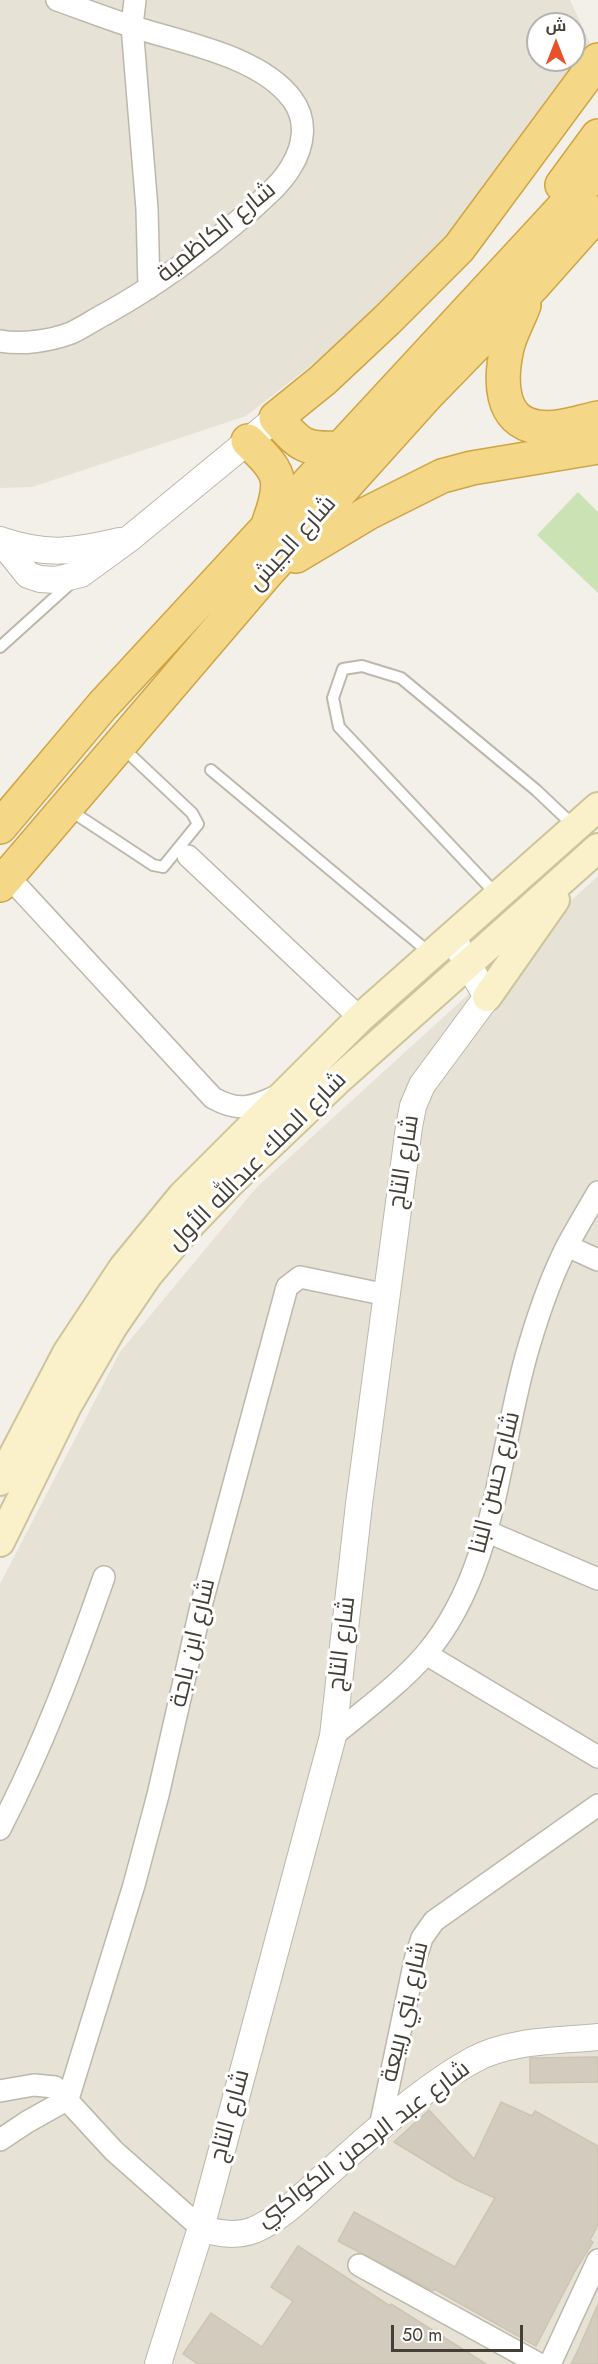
<!DOCTYPE html>
<meta charset="utf-8">
<style>
body{margin:0}
#map{position:relative;width:598px;height:2364px;overflow:hidden;background:#f2f0e8;font-family:Jost,Cairo,sans-serif}
canvas{display:block}
.north{position:absolute;left:526px;top:12px;width:60px;height:60px;box-sizing:border-box;background:#fff;border:2px solid #b5b3af;border-radius:50%;rotate:0deg;font-size:16px;font-weight:700;line-height:24px;text-align:center;color:#454037}
.north::after{content:'';display:block;margin:auto;width:21px;height:27px;background:#e85129;clip-path:polygon(50% 0,100% 100%,50% 72%,0 100%)}
.scale{position:absolute;left:391px;top:2325px;width:132px;height:27px;box-sizing:border-box;border:3px solid #454037;border-top:0;padding-left:8px;font-size:18px;line-height:21px;white-space:nowrap;color:#454037;-webkit-text-stroke:4px #fff;paint-order:stroke}
</style>
<div id="map">
<canvas width="598" height="2364"></canvas>
<div class="north">ش</div>
<div class="scale">50 m</div>
</div>
<script>
const ctx = document.querySelector('canvas').getContext('2d');
ctx.lineJoin = 'round';
function paint(path, color) {
  ctx.fillStyle = color;
  ctx.fill(path, 'evenodd');
}
function stroke(path, color, width, dash) {
  ctx.strokeStyle = color;
  ctx.lineWidth = width;
  ctx.lineCap = dash ? 'butt' : 'round';
  ctx.setLineDash(dash || []);
  ctx.stroke(path);
}
function drawText(font, color, halo, rows, align = 'center') {
  ctx.font = font + ' Jost,Cairo,sans-serif';
  ctx.lineWidth = 6;
  ctx.setLineDash([]);
  ctx.textBaseline = 'middle';
  ctx.strokeStyle = halo;
  ctx.fillStyle = color;
  for (const [text, x, y, turn = 0] of rows) {
    ctx.save();
    ctx.translate(x, y);
    ctx.rotate((+turn || 0) * Math.PI / 180);
    ctx.textAlign = isNaN(turn) ? turn : align;
    if (halo) ctx.strokeText(text, 0, 0);
    ctx.fillText(text, 0, 0);
    ctx.restore();
  }
}
paint(new Path2D(`
 M0 0H570L592 48 421 280 246 416 32 487 0 488ZM538 24H574V60H538Z
 M598 876V2364H0V1584L120 1352 256 1188Z`), '#e6e2d6');
paint(new Path2D(`
 M578 492 598 512V593L537 535Z`), '#cbe3b4');
const building = new Path2D(`
 M598 2057V2082L530 2083V2058Z
 M501 2102 532 2116 535 2111 598 2146V2225L590 2240 593 2242 575 2271 536 2346 434 2289 433 2291 338 2241 354 2212 455 2267 495 2198 458 2181 394 2142 429 2110 474 2159Z
 M298 2246 390 2306 391 2304 486 2364H198L183 2354 211 2313 262 2347 293 2301 271 2287Z
 M598 2304V2364H571L579 2348Z`);
paint(building, '#d3ccbe');
stroke(building, '#cdc4b2', 1.5);
const service = new Path2D(`
 M0 647 72 582
 M211 770 431 954
 M68 809 153 865 163 867 198 824 192 813 123 748
 M496 894 339 727 333 698 343 669 362 666 401 678 536 790 574 826`);
const minor = new Path2D(`
 M135 0 132 26 147 209 149 288
 M0 341C22 345 50 341 71 333 84 327 95 319 107 313 159 284 206 249 251 210 265 197 281 184 291 167 304 146 308 120 292 99 260 56 183 43 134 27 108 19 83 9 57 0
 M188 856 360 1018
 M7 875 213 1098C239 1112 251 1108 277 1096
 M567 1246 598 1260
 M486 1531 598 1579
 M426 1654 598 1757
 M333 1736C364 1710 399 1685 425 1655 498 1570 498 1448 529 1346 539 1312 552 1275 568 1244 578 1226 588 1209 598 1192
 M0 1829C42 1748 74 1663 104 1577
 M0 2091 34 2085 55 2087 114 2151 201 2228
 M68 2099 134 1885 158 1795 202 1602 287 1287 300 1277 387 1295
 M380 2127 415 1960 422 1938 434 1921 598 1805
 M0 2140 27 2122 68 2099
 M359 2265 539 2364
 M550 2364 598 2260`);
const tertiary = new Path2D(`
 M0 540 28 575 40 579 56 580 81 574 129 539 276 418
 M0 540C47 556 73 552 120 541
 M201 2228C218 2234 236 2237 254 2230 286 2216 310 2188 336 2166 376 2130 426 2086 473 2060 509 2040 558 2041 598 2037
 M158 2364 201 2228 333 1736 359 1504 409 1127 413 1106 422 1085 487 997 452 937`);
const secondary = new Path2D(`
 M487 997 555 900
 M0 1481 67 1353 123 1268 182 1196 360 1018 598 807
 M0 1542 67 1406 112 1328 148 1275 190 1225 230 1183 339 1079 598 848`);
const trunk = new Path2D(`
 M562 185 598 136
 M524 305C519 319 510 334 507 348 500 379 499 422 538 427 558 430 579 422 598 418
 M248 441C280 472 285 478 269 522
 M341 448C303 450 300 445 276 418L323 380 387 320 459 248 598 60
 M296 556 368 513 442 476 472 468 598 447
 M0 827 103 705 598 170
 M0 885 264 576 427 395 533 286 598 213`);
stroke(service, '#bdb8ab', 14);
stroke(minor, '#bdb8ab', 24);
stroke(tertiary, '#bdb8ab', 28);
stroke(secondary, '#cec49b', 32);
stroke(trunk, '#d0a444', 36);
stroke(service, '#fff', 10);
stroke(minor, '#fff', 21);
stroke(tertiary, '#fff', 26);
stroke(secondary, '#faf1ca', 28);
stroke(trunk, '#f4d888', 33);
drawText('24px', '#454037', '#fff', [
 ["شارع الكاظمية",217,233,-39],
 ["شارع الجيش",293,544,-48],
 ["شارع الملك عبدالله الأول",258,1162,-45],
 ["شارع التاج",405,1162,-81],
 ["شارع حسن البنا",496,1483,-76],
 ["شارع ابن باجة",194,1643,-77],
 ["شارع التاج",343,1644,-83],
 ["شارع بني ربيعة",406,2012,-77],
 ["شارع التاج",231,2116,-75],
 ["شارع عبد الرحمن الكواكبي",364,2145,-37]
]);
</script>
